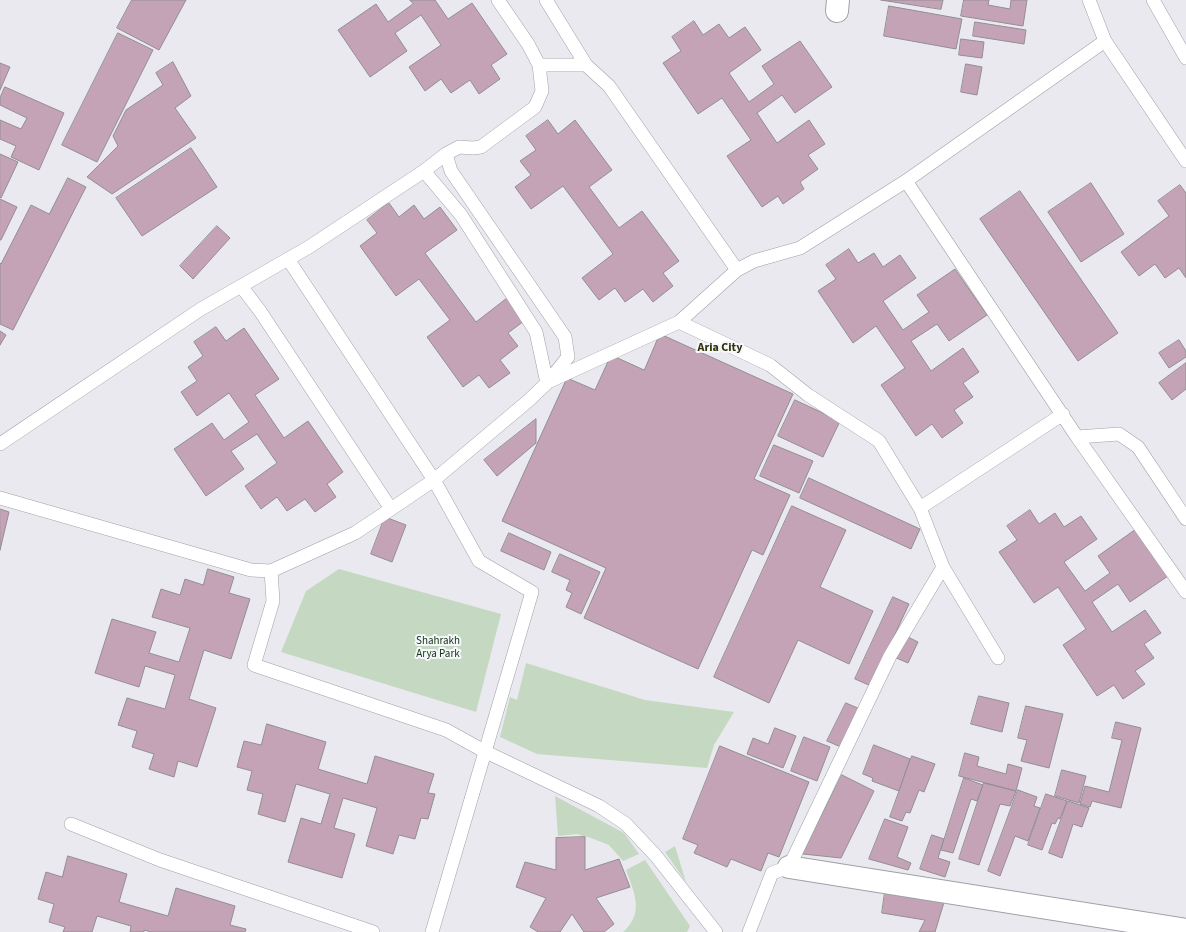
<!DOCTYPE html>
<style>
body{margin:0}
canvas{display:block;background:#e9e9ef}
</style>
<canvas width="1186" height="932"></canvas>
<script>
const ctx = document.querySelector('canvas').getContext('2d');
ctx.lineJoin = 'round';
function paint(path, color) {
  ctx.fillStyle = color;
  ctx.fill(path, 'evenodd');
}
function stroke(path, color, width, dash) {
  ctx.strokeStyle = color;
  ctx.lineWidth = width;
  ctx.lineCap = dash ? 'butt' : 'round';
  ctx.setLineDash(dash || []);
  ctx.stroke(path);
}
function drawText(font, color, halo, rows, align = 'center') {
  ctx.font = font + ' "Source Sans 3",sans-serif';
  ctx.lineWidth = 4;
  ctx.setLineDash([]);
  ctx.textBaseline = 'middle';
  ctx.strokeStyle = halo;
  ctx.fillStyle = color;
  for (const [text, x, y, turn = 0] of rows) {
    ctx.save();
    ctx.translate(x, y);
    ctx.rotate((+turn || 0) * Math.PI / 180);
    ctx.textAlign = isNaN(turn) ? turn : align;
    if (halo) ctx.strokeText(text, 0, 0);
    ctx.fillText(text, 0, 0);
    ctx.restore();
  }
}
paint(new Path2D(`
 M339 569 501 614 476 712 281 652 306 591Z
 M526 663 645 700 734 712 714 745 707 768 537 754 500 737 510 697 517 700Z
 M555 796 624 833 639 854 623 861 609 845 591 838 577 834 558 836Z
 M675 846 686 882 665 852Z
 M645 860 690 926 687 932H623C645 913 634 892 626 870Z`), '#c5d9c2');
const building = new Path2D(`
 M132 0H186L159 50 117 28Z
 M410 0H435L448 19 472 3 507 54 491 65 500 79 479 94 470 80 451 93 441 79 425 91 409 67 441 45 421 15 395 33 407 51 370 77 338 30 376 4 388 22 413 4Z
 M881 0H943L941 9Z
 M964 0H989L988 5 1010 9 1011 0H1027L1023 26 961 16Z
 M889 6 962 19 956 49 884 36Z
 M694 21 703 35 719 24 729 38 745 27 761 50 729 73 749 102 774 84 762 66 800 41 832 87 795 113 782 95 757 113 777 143 809 120 825 144 808 155 818 169 800 182 804 189 783 204 778 196 762 207 727 156 751 140 722 98 698 114 663 63 681 51 672 37Z
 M975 22 1026 30 1024 44 973 36Z
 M118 33 153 50 97 162 62 145Z
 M961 39 984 42 982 58 959 55Z
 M173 62 191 96 175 108 196 138 112 194 87 177 118 146 113 136 126 110 163 85 156 73Z
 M0 63 10 67 0 90Z
 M966 64 982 67 977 95 961 92Z
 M5 87 64 113 39 170 11 157 16 146 0 139V120L21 129 27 118 0 105V98Z
 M548 120 558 134 575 120 612 170 589 187 619 228 642 211 679 261 663 273 673 286 653 302 643 289 625 302 615 288 599 300 582 278 613 254 563 186 531 209 515 187 531 175 520 161 536 150 526 136Z
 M191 148 217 187 142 236 116 198Z
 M0 154 18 162 1 198 0 197Z
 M68 178 86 187 13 330 0 324V263L1 264 31 205 49 214Z
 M1091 183 1124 234 1081 262 1048 212Z
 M1180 185 1186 193V278L1179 268 1165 278 1155 264 1139 276 1121 252 1169 216 1158 201Z
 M1020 191 1118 333 1078 361 980 219Z
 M0 199 17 207 1 240H0Z
 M389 203 399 217 414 205 424 219 440 207 457 230 425 253 476 322 507 298 524 321 508 333 518 346 500 360 510 373 489 388 479 375 463 387 427 337 450 320 419 279 396 296 360 246 377 233 367 220Z
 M217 226 230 238 193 279 180 266Z
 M849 249 858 263 874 253 883 267 900 255 916 278 883 301 903 330 929 312 917 295 955 269 987 315 949 341 937 324 911 341 931 371 963 348 979 372 963 383 973 397 954 410 963 423 942 438 932 424 916 436 881 385 905 368 876 326 853 343 818 291 836 279 826 265Z
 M216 327 226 341 244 328 279 379 255 395 284 438 308 421 343 472 327 484 336 497 315 512 305 499 287 511 277 497 261 509 245 486 277 463 257 434 231 451 244 469 206 496 174 449 212 423 224 440 249 422 229 393 197 416 181 392 197 381 188 367 203 356 194 342Z
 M0 331 6 335 0 345Z
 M660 334 793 394 754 479 790 495 763 555 752 550 698 669 584 618 606 568 502 521 567 378 595 390 611 355 644 370Z
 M1179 340 1186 351V357L1169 368 1159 353Z
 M1186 363V389L1172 400 1159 383Z
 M795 400 840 421 823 457 778 436Z
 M536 419V443L497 476 484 460Z
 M774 445 813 461 799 493 760 476Z
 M809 478 920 529 911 549 800 498Z
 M792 506 846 530 820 587 873 611 849 664 798 640 769 703 714 677Z
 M0 509 9 512 0 550Z
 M1030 510 1039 524 1055 513 1064 527 1081 516 1097 539 1064 562 1085 591 1110 573 1098 556 1136 529 1168 576 1130 602 1118 584 1092 602 1112 632 1145 610 1161 633 1144 644 1154 658 1135 671 1145 684 1123 699 1114 685 1097 696 1063 645 1086 629 1058 587 1034 603 999 552 1017 540 1007 526Z
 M385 517 406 525 392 562 371 554Z
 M509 533 551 552 544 570 501 551Z
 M560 554 600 572 581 614 566 607 572 593 566 590 570 580 552 572Z
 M208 569 234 577 229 593 250 599 231 659 204 650 189 699 216 708 197 767 178 761 174 777 149 769 154 754 132 747 137 731 118 725 127 698 165 709 175 675 145 666 139 687 95 673 112 619 156 632 149 653 179 662 190 628 152 617 161 589 180 595 185 579 203 585Z
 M893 597 909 604 871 686 855 679Z
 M904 635 918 642 908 663 894 657Z
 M979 696 1009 703 1002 732 971 724Z
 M846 703 860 709 841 747 827 741Z
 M1026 706 1063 714 1049 768 1021 761 1027 740 1018 738Z
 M1116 722 1141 728 1121 808 1092 801 1090 807 1080 804 1085 786 1109 792 1122 740 1112 738Z
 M267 724 326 742 318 769 367 784 375 756 434 774 428 793 435 794 428 819 421 818 415 839 399 835 393 854 366 846 377 808 343 798 334 828 355 834 342 878 288 862 301 818 321 824 330 794 296 784 285 822 258 814 263 794 247 790 252 771 237 767 244 741 261 745Z
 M775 728 796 736 783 768 747 754 753 738 768 744Z
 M804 737 830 747 817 781 791 771Z
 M874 745 910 759 899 791 872 781 873 778 863 774Z
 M720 746 809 782 779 857 768 853 761 871 731 859 727 867 694 853 698 845 683 839Z
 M965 753 979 757 977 766 1006 774 1008 764 1022 768 1016 791 959 776Z
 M912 756 935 764 924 792 919 790 910 813 906 812 902 821 890 817Z
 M1062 770 1086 776 1079 803 1055 796Z
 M842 775 874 791 841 858 803 854Z
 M964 778 983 785 977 801 971 799 953 853 941 850Z
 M984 783 1016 791 1010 806 1000 804 979 865 959 859Z
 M1018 790 1037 797 1034 806 1040 808 1028 841 1015 836 1000 876 988 871Z
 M1046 794 1067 801 1060 819 1058 818 1055 824 1052 823 1042 850 1028 845Z
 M1068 801 1089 808 1082 827 1073 824 1062 858 1049 853Z
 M885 819 908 827 897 857 911 863 908 870 869 859Z
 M932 835 944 839 938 858 950 862 945 877 920 869Z
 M585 837V870L619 859 630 887 596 898 614 924 604 932H584L572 914 560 932H538L530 927 546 898 516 887 525 862 556 870V838Z
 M68 856 127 874 119 902 168 916 176 888 235 906 230 925 246 929 245 932H151L144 930V932H130L131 926 97 916 92 932H63L65 927 49 922 54 904 38 899 46 872 62 877Z
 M885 892 945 899 935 932H919L925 920 882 913Z`);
paint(building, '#c4a3b6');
stroke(building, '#938e91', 1);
const lane = new Path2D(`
 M546 0 586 65
 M1089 0 1105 41 1186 161
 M1153 0 1186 58
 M539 65H586L609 86 737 270
 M424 171 461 215 536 332 547 383
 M906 181 1077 437 1186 592
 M288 259 434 480 479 561 532 592 432 932
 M241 286 260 311 391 509
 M679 322 770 365 808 395 879 441 920 508 943 567 998 658
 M550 381 679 322 737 270 754 261 800 248 906 181 1105 41
 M1077 437 1119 434 1138 447 1186 519
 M0 444 201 309 309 247 424 171 446 154 459 147 473 148 481 147 535 107 542 91 539 65 528 44 498 0
 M0 498 251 570 271 571 355 533 391 509 434 480 528 401 547 383 568 357 565 337 451 171 446 154
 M920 508 1063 414
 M271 571 273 601 254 665 446 730 484 751 599 806 626 824 656 856 716 932
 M71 824 160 860 373 932
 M749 932 772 873 789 867 890 656 943 567`);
const street = new Path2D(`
 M837 11 838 0
 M789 867 1186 930`);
stroke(lane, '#a0a1a7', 14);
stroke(street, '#a0a1a7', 24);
stroke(lane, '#fff', 13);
stroke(street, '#fff', 22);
drawText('11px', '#0f330b', '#f6f7fd', [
 ["Shahrakh",438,642],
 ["Arya Park",438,655]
]);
drawText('bold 12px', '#323207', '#f6f7fd', [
 ["Aria City",720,348]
]);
</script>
